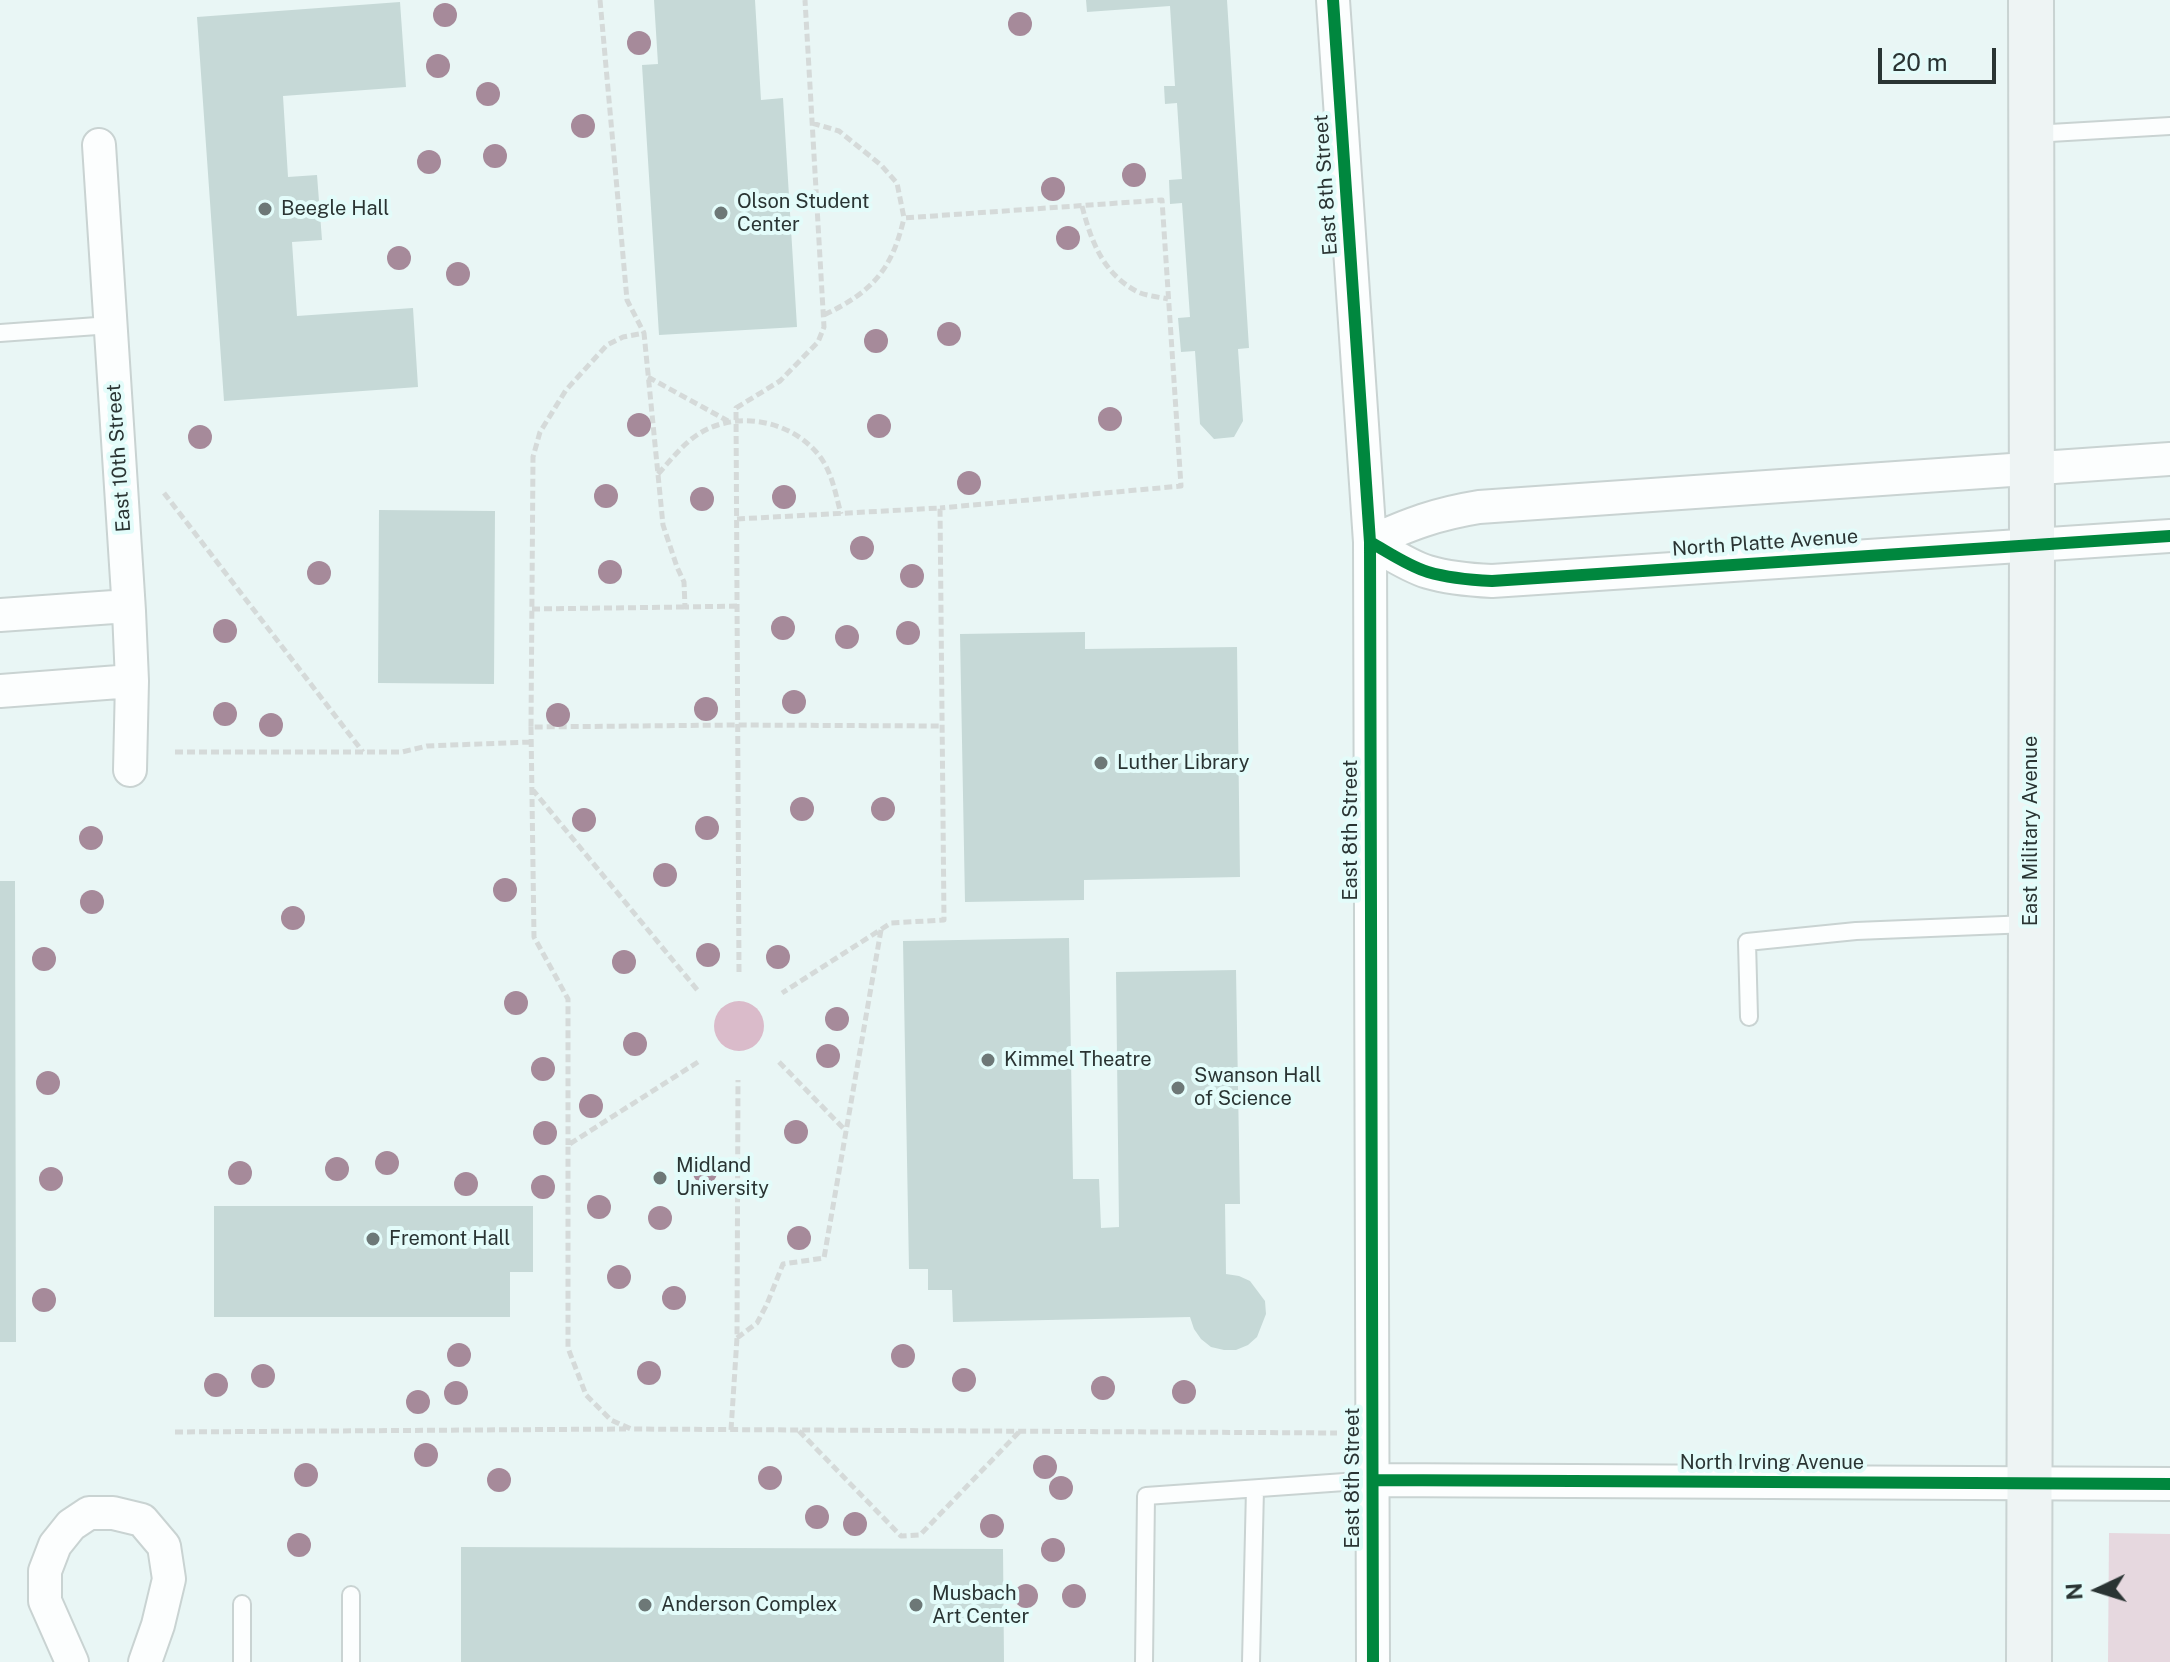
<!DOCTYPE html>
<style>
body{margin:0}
#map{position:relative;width:2170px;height:1662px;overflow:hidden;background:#e9f6f5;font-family:"Public Sans",sans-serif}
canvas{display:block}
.north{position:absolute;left:2058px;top:1550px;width:80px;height:80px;-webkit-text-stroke:6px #e3fcfa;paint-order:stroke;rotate:266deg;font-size:22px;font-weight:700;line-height:32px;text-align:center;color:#2a3433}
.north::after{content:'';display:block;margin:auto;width:28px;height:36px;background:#2a3433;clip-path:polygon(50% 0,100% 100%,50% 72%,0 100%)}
.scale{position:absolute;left:1878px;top:48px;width:118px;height:36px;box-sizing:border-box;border:4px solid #2a3433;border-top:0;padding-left:10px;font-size:24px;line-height:28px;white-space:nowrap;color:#2a3433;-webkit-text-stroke:6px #e3fcfa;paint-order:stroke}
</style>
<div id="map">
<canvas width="2170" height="1662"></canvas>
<div class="north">N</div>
<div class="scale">20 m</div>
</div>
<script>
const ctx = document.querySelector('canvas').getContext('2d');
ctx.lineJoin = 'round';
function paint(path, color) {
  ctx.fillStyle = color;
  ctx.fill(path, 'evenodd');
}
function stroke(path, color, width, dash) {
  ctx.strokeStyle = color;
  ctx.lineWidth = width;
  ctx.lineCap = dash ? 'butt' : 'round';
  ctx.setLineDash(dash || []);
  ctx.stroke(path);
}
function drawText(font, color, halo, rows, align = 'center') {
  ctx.font = font + ' "Public Sans",sans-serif';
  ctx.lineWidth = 8;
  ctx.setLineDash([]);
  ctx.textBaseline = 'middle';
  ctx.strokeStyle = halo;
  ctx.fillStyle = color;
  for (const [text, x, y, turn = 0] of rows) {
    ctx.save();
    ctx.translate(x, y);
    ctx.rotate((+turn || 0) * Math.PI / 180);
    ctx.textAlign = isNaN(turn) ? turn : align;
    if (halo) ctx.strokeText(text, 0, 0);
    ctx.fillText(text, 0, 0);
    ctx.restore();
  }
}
paint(new Path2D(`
 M2109 1533 2170 1534V1662H2108Z`), '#e6d8df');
paint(new Path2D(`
 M714 1026a25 25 0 1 1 50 0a25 25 0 1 1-50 0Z`), '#dabbca');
paint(new Path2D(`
 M654 0H755L761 100 783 98 797 327 659 335 642 65 658 64Z
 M1086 0H1227L1249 348 1238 349 1243 421 1234 437 1214 439 1200 424 1195 351 1181 352 1178 318 1190 317 1182 203 1170 204 1169 180 1182 179 1177 103 1165 104 1164 86H1175L1170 6 1087 12Z
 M400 2 406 87 283 96 288 177 317 175 322 240 292 242 297 316 413 308 418 387 224 401 197 17Z
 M379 510 495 511 494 684 378 683Z
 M1085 632V649L1237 647 1240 877 1084 880V900L965 902 960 634Z
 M0 881H15L16 1342H0Z
 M1069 938 1073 1179H1099L1101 1228 1119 1227 1116 972 1236 970 1240 1204H1225L1226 1274 1239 1276 1250 1281 1265 1301 1266 1314 1257 1337 1248 1345 1236 1350H1224L1211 1347 1201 1339 1194 1329 1190 1317 953 1322 952 1290H928V1269H909L903 941Z
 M214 1206H533V1272H510V1317H214Z
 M461 1547 1003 1549 1004 1662H461Z`), '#c6d9d7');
const service = new Path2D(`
 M2033 134 2170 126
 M0 333 111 325
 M1749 1017 1747 942 1856 931 2029 924
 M242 1662V1604
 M351 1662V1595
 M1144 1662 1146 1496 1373 1480
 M1251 1662 1255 1489`);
const minor = new Path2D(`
 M1333 0 1370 542 1373 1662
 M99 145 129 611 132 681 130 770
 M1370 542C1388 552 1408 566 1428 572 1448 578 1471 580 1492 581L2170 536
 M1370 542C1410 524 1436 514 1479 507L2170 459
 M0 615 128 606
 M0 691 132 681
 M1373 1480 2170 1484
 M72 1662 45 1601V1571L55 1545 71 1525 89 1513H113L142 1520 164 1546 169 1579 158 1625 145 1662`);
const secondary = new Path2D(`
 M2029 1662 2032 546 2031 0`);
stroke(service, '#c9d3d2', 20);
stroke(minor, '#c9d3d2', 36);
stroke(secondary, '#c9d3d2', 48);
stroke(new Path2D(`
 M600 0 627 300 644 333
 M812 123 839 131 881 165 897 183 904 218 1162 200 1181 486 940 508
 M1082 206C1091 241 1103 274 1138 292 1147 296 1159 297 1168 299
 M824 315C872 292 892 270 904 218
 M648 377 728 421
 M658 474C671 460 682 445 697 435 737 408 797 421 823 461 833 477 836 496 841 514
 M164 493 363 752
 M737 519 940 508 944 920 891 923 782 993
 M737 606 685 607 684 582 677 567 663 525 644 333 623 337 607 345 566 390 540 432 533 457 531 727 737 725 942 726
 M532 609 685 607
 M531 727 534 937 568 999V1145
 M175 752H402L427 746 531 742
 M532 789 699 992
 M739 972 736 408 780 381 818 342 824 327 805 0
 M698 1062 568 1145V1348L586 1395 611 1420 631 1429 1337 1433
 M779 1062 846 1131
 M737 1338 757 1323 767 1304 783 1264 824 1258 881 930
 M731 1430 737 1338 738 1080
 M799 1431 901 1536 920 1535 1020 1431
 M175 1432 626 1429`), '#d5dad9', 5, [8, 4]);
stroke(service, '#fcfefe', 16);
stroke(minor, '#fcfefe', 32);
stroke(secondary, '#eef4f4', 44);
stroke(new Path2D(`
 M1333 0 1370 542 1373 1662
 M1370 542C1388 552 1408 566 1428 572 1448 578 1471 580 1492 581L2170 536
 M1373 1480 2170 1484`), '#00873e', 12);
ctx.fillStyle = '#a68a9a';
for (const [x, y] of [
 [445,15],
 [1020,24],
 [639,43],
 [438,66],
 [488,94],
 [583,126],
 [495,156],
 [429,162],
 [1134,175],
 [1053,189],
 [1068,238],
 [399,258],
 [458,274],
 [949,334],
 [876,341],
 [1110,419],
 [639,425],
 [879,426],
 [200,437],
 [969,483],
 [606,496],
 [784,497],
 [702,499],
 [862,548],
 [610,572],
 [319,573],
 [912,576],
 [783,628],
 [225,631],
 [908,633],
 [847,637],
 [794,702],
 [706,709],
 [225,714],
 [558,715],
 [271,725],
 [802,809],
 [883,809],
 [584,820],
 [707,828],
 [91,838],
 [665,875],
 [505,890],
 [92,902],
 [293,918],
 [708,955],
 [778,957],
 [44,959],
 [624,962],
 [516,1003],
 [837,1019],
 [635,1044],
 [828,1056],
 [543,1069],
 [48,1083],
 [591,1106],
 [796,1132],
 [545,1133],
 [387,1163],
 [337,1169],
 [705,1172],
 [240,1173],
 [51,1179],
 [466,1184],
 [543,1187],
 [599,1207],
 [660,1218],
 [799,1238],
 [619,1277],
 [674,1298],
 [44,1300],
 [459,1355],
 [903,1356],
 [649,1373],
 [263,1376],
 [964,1380],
 [216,1385],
 [1103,1388],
 [1184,1392],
 [456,1393],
 [418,1402],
 [426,1455],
 [1045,1467],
 [306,1475],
 [770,1478],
 [499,1480],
 [1061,1488],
 [817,1517],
 [855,1524],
 [992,1526],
 [299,1545],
 [1053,1550],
 [1026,1596],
 [1074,1596]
]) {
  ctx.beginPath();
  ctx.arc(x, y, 12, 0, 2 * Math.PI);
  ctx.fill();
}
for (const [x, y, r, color] of [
 [265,209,8,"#6d7877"],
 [721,213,8,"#6d7877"],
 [1101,763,8,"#6d7877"],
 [988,1060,8,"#6d7877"],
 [1178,1088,8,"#6d7877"],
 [660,1178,8,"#6d7877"],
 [373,1239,8,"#6d7877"],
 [645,1605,8,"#6d7877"],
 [916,1605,8,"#6d7877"]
]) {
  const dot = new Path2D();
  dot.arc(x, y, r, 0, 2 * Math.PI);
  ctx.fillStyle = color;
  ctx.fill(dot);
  stroke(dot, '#e3fcfa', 3);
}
drawText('20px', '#2a3433', '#e3fcfa', [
 ["East 8th Street",1326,185,-94],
 ["East 10th Street",119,458,-94],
 ["North Platte Avenue",1765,543,-4],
 ["East 8th Street",1351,830,-90],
 ["East Military Avenue",2031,831,-90],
 ["North Irving Avenue",1772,1463],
 ["East 8th Street",1353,1478,-90]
]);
drawText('20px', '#2a3433', '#e3fcfa', [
 ["Olson Student",737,202],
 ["Center",737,225],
 ["Beegle Hall",281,209],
 ["Luther Library",1117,763],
 ["Kimmel Theatre",1004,1060],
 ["Swanson Hall",1194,1076],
 ["of Science",1194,1099],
 ["Midland",676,1166],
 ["University",676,1189],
 ["Fremont Hall",389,1239],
 ["Musbach",932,1594],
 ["Art Center",932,1617],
 ["Anderson Complex",661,1605]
], 'left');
</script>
